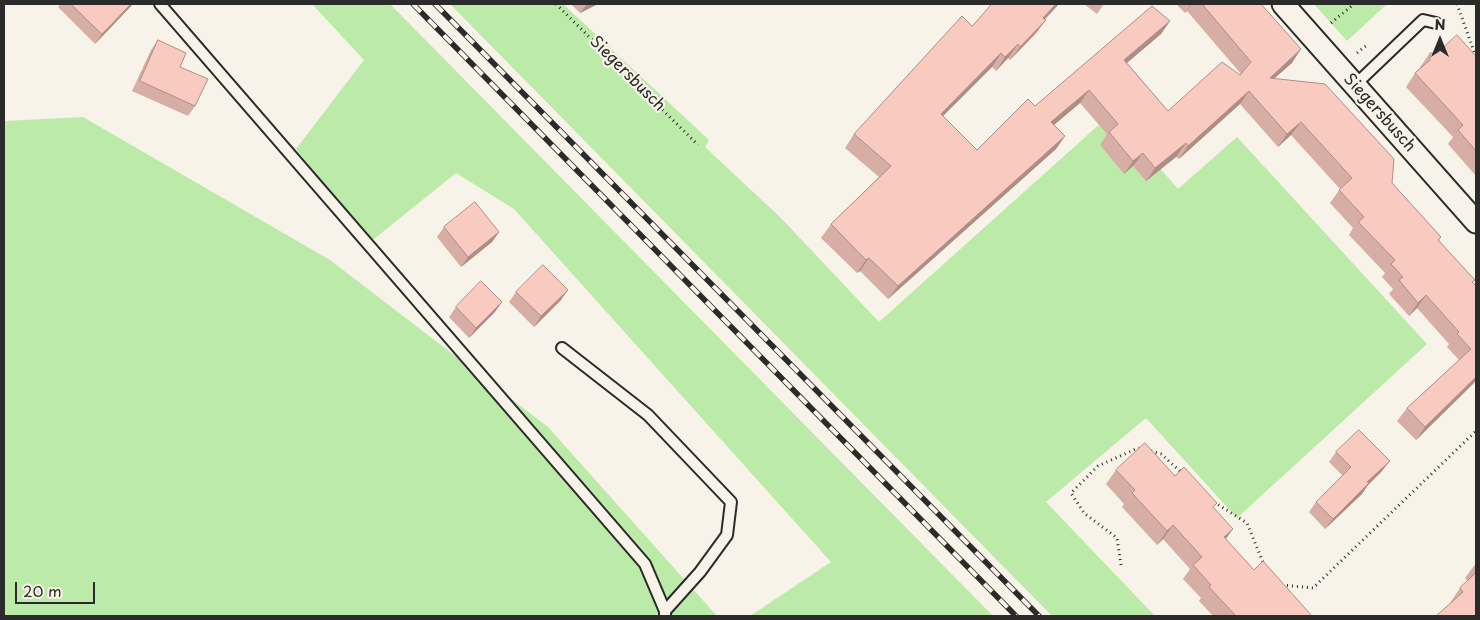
<!DOCTYPE html>
<style>
body{margin:0}
#map{position:relative;width:1480px;height:620px;overflow:hidden;background:#f7f3e8;font-family:"Playpen Sans",sans-serif}
canvas{display:block}
.frame{position:absolute;inset:0;border:5px solid #2b2b2b;pointer-events:none}
.north{position:absolute;left:1415px;top:15px;width:50px;height:50px;-webkit-text-stroke:4px #f7f3e8;paint-order:stroke;rotate:0deg;font-size:14px;font-weight:700;line-height:20px;text-align:center;color:#2b2b2b}
.north::after{content:'';display:block;margin:auto;width:18px;height:22px;background:#2b2b2b;clip-path:polygon(50% 0,100% 100%,50% 72%,0 100%)}
.scale{position:absolute;left:15px;top:582px;width:80px;height:22px;box-sizing:border-box;border:2px solid #2b2b2b;border-top:0;padding-left:6px;font-size:15px;line-height:18px;white-space:nowrap;color:#2b2b2b;-webkit-text-stroke:4px #f7f3e8;paint-order:stroke}
</style>
<div id="map">
<canvas width="1480" height="620"></canvas>
<div class="frame"></div>
<div class="north">N</div>
<div class="scale">20 m</div>
</div>
<script>
const ctx = document.querySelector('canvas').getContext('2d');
ctx.lineJoin = 'round';
function paint(path, color) {
  ctx.fillStyle = color;
  ctx.fill(path, 'evenodd');
}
function stroke(path, color, width, dash) {
  ctx.strokeStyle = color;
  ctx.lineWidth = width;
  ctx.lineCap = dash ? 'butt' : 'round';
  ctx.setLineDash(dash || []);
  ctx.stroke(path);
}
function drawText(font, color, halo, rows, align = 'center') {
  ctx.font = font + ' "Playpen Sans",sans-serif';
  ctx.lineWidth = 4.5;
  ctx.setLineDash([]);
  ctx.textBaseline = 'middle';
  ctx.strokeStyle = halo;
  ctx.fillStyle = color;
  for (const [text, x, y, turn = 0] of rows) {
    ctx.save();
    ctx.translate(x, y);
    ctx.rotate((+turn || 0) * Math.PI / 180);
    ctx.textAlign = isNaN(turn) ? turn : align;
    if (halo) ctx.strokeText(text, 0, 0);
    ctx.fillText(text, 0, 0);
    ctx.restore();
  }
}
paint(new Path2D(`
 M312 4H390L993 616H750L831 562 514 209 456 173 369 243 296 149 364 60Z
 M450 4H563L709 140 705 147 781 218 879 322 1112 113 1178 189 1237 137 1427 344 1237 518 1146 418 1046 502 1155 616H1052Z
 M1314 4H1387L1347 41Z
 M83 117 330 260 548 427 717 616H4V121Z`), '#bceaa8');
const service = new Path2D(`
 M160 4 645 564 665 611V616
 M1354 86 1423 20 1436 23
 M562 348 648 415 731 502 727 535 700 572 665 611`);
const minor = new Path2D(`
 M1283 4 1476 222`);
stroke(service, '#2b2b2b', 14);
stroke(minor, '#2b2b2b', 25);
stroke(new Path2D(`
 M556 4 698 145
 M1457 4 1476 57
 M1331 23 1354 4
 M1357 53 1367 45
 M1151 451 1161 454 1182 473
 M1214 502 1247 523 1264 565
 M1121 565 1117 538 1084 513 1071 493 1098 466 1138 448 1142 449
 M1282 585 1313 588 1476 431`), '#2b2b2b', 3, [1, 4]);
stroke(service, '#f7f3e8', 10);
stroke(minor, '#f7f3e8', 21);
const rail = new Path2D(`
 M413 4 1016 616
 M435 4 1039 616`);
stroke(rail, '#2b2b2b', 5.5);
stroke(rail, '#f7f3e8', 4, [11]);
paint(new Path2D(`
 M60 4H133L95 44 58 7Z
 M571 4H598L580 13Z
 M1059 4 1045 19 1036 33 1010 60 1008 58 996 71 992 67 943 116 977 150 1035 106 1170 21 1161 34 1127 63 1168 111 1241 74 1187 11 1185 13 1176 4H1261L1292 63 1274 78 1392 183 1441 237 1439 240 1476 286V381L1416 440 1397 421 1407 408 1459 360 1447 347 1449 344 1417 308 1409 316 1389 294 1393 289 1382 277 1385 273 1349 235 1353 228 1330 203 1340 189 1291 135 1278 147 1240 104 1179 159 1176 157 1146 181 1133 166 1124 174 1100 145 1107 134 1080 103 1054 125 1065 136 1056 149 888 299 860 271 857 273 821 238 831 224 879 177 845 148 854 134 972 26Z
 M1084 4H1104L1097 14Z
 M158 40 195 106 188 116 132 91 151 50Z
 M1430 53 1476 56V176L1448 144 1453 137 1406 87 1415 73 1420 68V67Z
 M444 227 499 232 492 242 461 267 437 237Z
 M516 292 561 300 534 327 509 302Z
 M456 307 495 312 469 338 449 317Z
 M1336 452 1382 471 1368 485 1362 494 1325 529 1309 512 1316 502 1343 476 1329 462Z
 M1116 470 1175 476 1214 508 1225 539 1254 570 1312 616H1213L1199 601 1201 598 1183 579 1190 569 1163 539 1157 545 1122 507 1124 504 1106 484Z
 M1476 563V616L1450 603 1460 588 1468 581 1465 578Z`), '#d6aea5');
paint(new Path2D(`
 M131 4H133L95 44 102 34Z
 M587 4H598L580 13Z
 M1056 4H1059L1034 31 1043 18Z
 M1191 4H1192L1185 13Z
 M1046 20 1036 33 1010 60 1020 47Z
 M1170 21 1161 34 1115 73 1124 60Z
 M1018 44 1008 58 996 71 1005 57Z
 M1301 49 1292 63 1260 91 1270 78Z
 M1001 53 992 67 932 127 941 114Z
 M1089 90 1080 103 1042 135 1051 122Z
 M1249 91 1240 104 1179 159 1188 146Z
 M1301 122 1291 135 1278 147 1287 134Z
 M1065 136 1056 149 888 299 898 286Z
 M1186 143 1176 157 1146 181 1155 168Z
 M1143 153 1133 166 1124 174 1133 161Z
 M499 232 492 242 461 267 468 257Z
 M869 258 860 271 857 273 866 260Z
 M568 290 561 300 534 327 541 316Z
 M1426 295 1417 308 1409 316 1418 303Z
 M502 302 495 312 469 338 476 328Z
 M1476 377V381L1416 440 1425 427Z
 M1390 461 1382 471 1368 485 1362 494 1325 529 1333 519 1367 482Z
 M1173 525 1163 539 1157 545 1167 531Z
 M1233 529 1223 543 1224 537Z`), '#ae8d86');
const building = new Path2D(`
 M71 4H131L102 34Z
 M992 4H1056L1043 18 1046 20 1020 47 1018 44 1005 57 1001 53 941 114 977 150 1028 99 1035 106 1152 6 1170 21 1124 60 1168 111 1222 62 1240 75 1251 62 1202 4H1261L1301 49 1270 78 1325 84 1394 159 1392 183 1441 237 1438 240 1475 280 1472 282 1476 286V377L1425 427 1407 408 1471 349 1457 334 1459 332 1426 295 1418 303 1399 280 1403 277 1391 264 1395 260 1358 222 1364 217 1339 190 1352 178 1301 122 1287 134 1249 91 1188 146 1186 143 1155 168 1143 153 1133 161 1109 132 1118 124 1089 90 1051 122 1065 136 898 286 869 258 866 260 831 224 891 166 854 134 962 16 972 26Z
 M1457 35 1476 56V151L1458 130 1463 125 1415 73 1430 60V53H1437Z
 M158 40 186 53 180 67 208 79 195 106 140 81Z
 M475 202 499 232 468 257 444 227Z
 M543 265 568 290 541 316 516 292Z
 M481 281 502 302 476 328 456 307Z
 M1359 430 1390 461 1367 482 1369 483 1333 519 1316 502 1351 467 1336 452Z
 M1145 443 1175 476 1184 467 1217 503 1213 507 1233 529 1224 537 1254 570 1263 561 1312 616H1236L1209 587 1211 585 1193 565 1202 557 1173 525 1167 531 1132 493 1135 490 1116 470Z
 M1476 573V616H1436L1463 592 1460 588Z`);
paint(building, '#f9cac0');
stroke(building, '#ae8d86', 1);
drawText('16px', '#2b2b2b', '#f7f3e8', [
 ["Siegersbusch",627,74,45],
 ["Siegersbusch",1379,113,48]
]);
</script>
